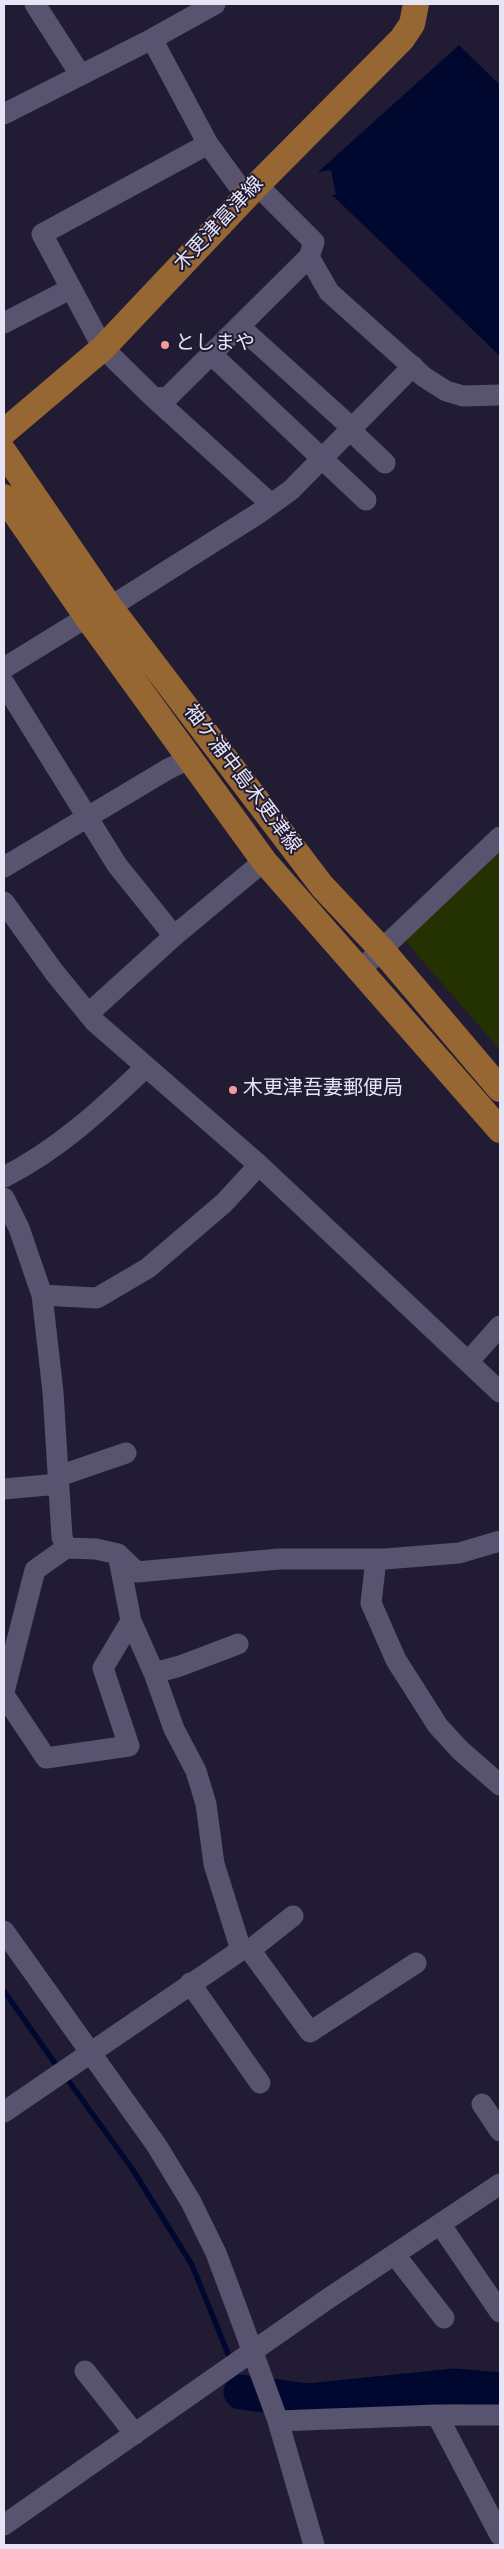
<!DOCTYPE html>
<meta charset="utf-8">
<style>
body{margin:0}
#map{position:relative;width:504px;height:2549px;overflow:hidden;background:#211c33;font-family:Spectral,serif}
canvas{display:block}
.frame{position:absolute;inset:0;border:5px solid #e7e4f5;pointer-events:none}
</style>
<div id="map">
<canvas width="504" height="2549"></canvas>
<div class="frame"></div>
</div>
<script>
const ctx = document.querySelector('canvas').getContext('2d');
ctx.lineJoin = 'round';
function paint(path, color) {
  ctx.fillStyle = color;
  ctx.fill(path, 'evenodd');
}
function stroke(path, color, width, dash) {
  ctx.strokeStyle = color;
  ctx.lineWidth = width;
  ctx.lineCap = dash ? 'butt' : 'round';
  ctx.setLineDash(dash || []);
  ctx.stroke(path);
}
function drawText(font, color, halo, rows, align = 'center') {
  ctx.font = font + ' Spectral,"Noto Sans JP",serif';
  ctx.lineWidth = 4;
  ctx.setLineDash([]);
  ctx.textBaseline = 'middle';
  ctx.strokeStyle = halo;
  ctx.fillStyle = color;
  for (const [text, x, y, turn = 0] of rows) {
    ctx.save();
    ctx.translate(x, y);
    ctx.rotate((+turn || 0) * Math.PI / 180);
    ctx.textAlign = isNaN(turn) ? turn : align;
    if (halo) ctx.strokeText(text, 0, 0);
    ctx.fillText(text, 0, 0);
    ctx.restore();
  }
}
paint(new Path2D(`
 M500 837V1050L399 934Z`), '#243100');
paint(new Path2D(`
 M459 45 500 85V356L332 195H336L331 170 318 172Z`), '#000830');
stroke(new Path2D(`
 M4 1991 59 2069
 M65 2076 133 2170 192 2265 231 2361
 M234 2369 241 2392`), '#000830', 5.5);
stroke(new Path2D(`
 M241 2392 308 2401 455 2386 500 2390`), '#000830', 35);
stroke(new Path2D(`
 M35 4 80 74
 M152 39 208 144 246 196
 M4 114 152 39 215 4
 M208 144 42 234 103 348 154 398 168 397 309 257
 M257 185 314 242 309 257 329 292 424 377 446 391 463 396 500 395
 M4 323 70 289
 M239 326 352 428
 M211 354 366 500
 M154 398 271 504
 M350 430 385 463
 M110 607 259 513 291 490 413 366
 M4 668 87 617
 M4 683 117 865 174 936
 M4 867 168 769 191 758
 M4 902 54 972 95 1022 259 1165 500 1392
 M360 970 500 837
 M88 1014 174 936 264 861
 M4 1177C58 1150 103 1108 146 1067
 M4 1198 19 1228 42 1295 53 1392 62 1537 66 1548
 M42 1295 97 1298 148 1268 224 1203 259 1165
 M468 1362 500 1326
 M59 1476 126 1453
 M4 1489 59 1484
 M376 1559 371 1603 396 1660 438 1726 460 1750 500 1785
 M131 1621 154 1673 174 1729 196 1771 206 1804 214 1864 241 1950
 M154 1673 180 1666 238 1644
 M4 1692 35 1570 66 1548 96 1549 118 1554 137 1572 279 1559H385L459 1553 500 1541
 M4 1695 46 1758 129 1746 103 1668 131 1621 118 1554
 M4 1931 157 2146 191 2202 216 2253 237 2309 278 2421 314 2545
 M250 1950 293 1916
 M190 1983 260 2083
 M482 2104 500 2131
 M4 2112 241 1950H250L310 2032 416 1963
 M440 2224 500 2312
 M395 2255 444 2318
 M85 2371 135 2434
 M437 2415 500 2535
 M278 2421 437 2415H500
 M4 2525 326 2300 500 2184`), '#58536e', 21);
stroke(new Path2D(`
 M4 432 103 348 257 185 402 39 412 24 416 4
 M4 452 110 607 322 886 382 950 500 1089
 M4 497 87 617 264 861 500 1130`), '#966732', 26);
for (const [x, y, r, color] of [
 [165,345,5,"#f59b9d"],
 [233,1090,5,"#f59b9d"]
]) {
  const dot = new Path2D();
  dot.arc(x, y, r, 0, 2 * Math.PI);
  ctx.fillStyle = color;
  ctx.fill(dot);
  stroke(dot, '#211c33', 2);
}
drawText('20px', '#e7e4f5', '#211c33', [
 ["木更津富津線",220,225,-47],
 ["袖ケ浦中島木更津線",241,780,53]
]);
drawText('20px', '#e7e4f5', '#211c33', [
 ["としまや",175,345],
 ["木更津吾妻郵便局",243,1090]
], 'left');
</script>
